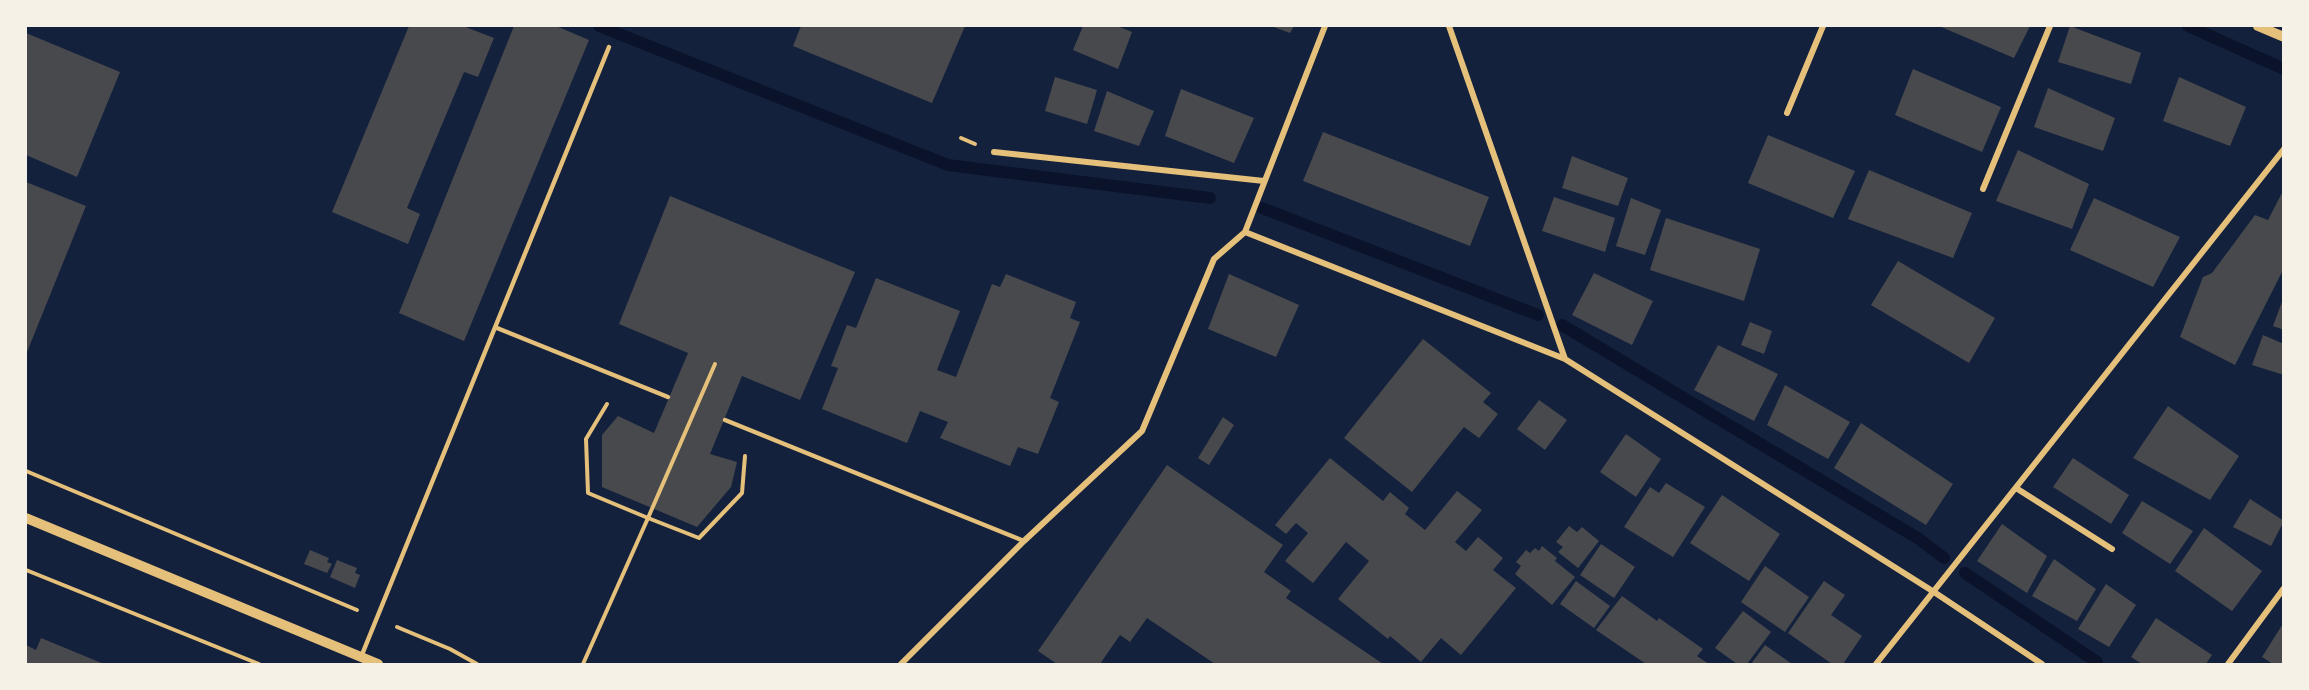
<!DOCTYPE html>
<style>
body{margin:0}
#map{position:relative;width:2309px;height:690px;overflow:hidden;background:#14213d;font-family:Jost,sans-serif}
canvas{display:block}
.frame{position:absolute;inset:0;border:27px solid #f6f1e7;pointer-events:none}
</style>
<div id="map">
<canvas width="2309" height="690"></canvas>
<div class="frame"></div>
</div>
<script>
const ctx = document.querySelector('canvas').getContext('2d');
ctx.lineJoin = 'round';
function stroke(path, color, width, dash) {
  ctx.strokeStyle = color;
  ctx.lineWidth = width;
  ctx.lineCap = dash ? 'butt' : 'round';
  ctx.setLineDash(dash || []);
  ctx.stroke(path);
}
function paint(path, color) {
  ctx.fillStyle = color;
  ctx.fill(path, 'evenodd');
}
stroke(new Path2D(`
 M599 26 948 165 1210 198
 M2188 26 2284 69
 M1262 208 1538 315
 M1562 325 1919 539 1944 558
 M1965 573 2097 662`), '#0b132b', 12);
paint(new Path2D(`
 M409 26H463L494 38 478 77 464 72 407 208 420 214 408 244 332 212Z
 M514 26H556L589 40 464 341 399 313Z
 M801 26H965L932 103 793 46Z
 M1083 26H1117L1132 32 1118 69 1073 50Z
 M1271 26H1294L1290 33Z
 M1939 26H2030L2014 58Z
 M2070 26 2141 53 2131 84 2058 62Z
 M26 33 120 72 77 177 26 155Z
 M1913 69 2001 107 1982 152 1895 115Z
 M1055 77 1097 90 1087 124 1045 111Z
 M2179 77 2246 107 2230 146 2163 121Z
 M2048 88 2115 118 2103 151 2034 127Z
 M1181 89 1254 118 1234 163 1165 136Z
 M1107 91 1154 111 1139 146 1094 131Z
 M1323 132 1489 197 1470 246 1303 181Z
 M1768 135 1855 171 1833 218 1748 183Z
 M2018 150 2089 184 2072 229 1996 201Z
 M1572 156 1628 178 1618 206 1562 188Z
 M1869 170 1972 213 1953 258 1848 219Z
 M26 182 86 206 27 352 26 351Z
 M2284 189V268L2235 365 2180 337 2203 277 2212 273 2255 215 2268 220Z
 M670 196 855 272 800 400 742 376 710 454 737 462 731 487 697 527 602 487V435L618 416 654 433 688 353 619 324Z
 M1554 197 1615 218 1605 252 1542 231Z
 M1631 198 1661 210 1645 255 1616 246Z
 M2094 198 2180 237 2153 287 2070 250Z
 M1666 218 1760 249 1744 301 1650 270Z
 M1898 261 1995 318 1969 363 1871 305Z
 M1594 273 1653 301 1632 345 1572 315Z
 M1006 274 1076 302 1070 318 1080 322 1050 398 1059 402 1038 454 1018 447 1010 466 940 438 948 422 920 411 907 443 822 409 838 368 831 366 847 325 856 328 876 278 960 311 937 370 956 377 992 284 1000 287Z
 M1229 274 1299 305 1276 357 1208 329Z
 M2283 299H2284V330L2273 326Z
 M1750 322 1772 331 1764 354 1741 345Z
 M2263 335 2284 344V375L2252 365Z
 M1423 339 1491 393 1483 402 1498 414 1479 438 1464 427 1412 492 1344 438Z
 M1718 345 1778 374 1754 421 1694 390Z
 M1785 385 1850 422 1828 459 1767 425Z
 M1539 400 1567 420 1545 450 1517 429Z
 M2168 406 2239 456 2210 500 2133 458Z
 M1223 417 1234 425 1209 465 1198 458Z
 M1861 423 1953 484 1926 525 1834 468Z
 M1626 434 1661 459 1636 497 1600 472Z
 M1330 458 1383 501 1390 492 1409 508 1405 514 1425 530 1457 491 1482 510 1455 542 1466 551 1478 537 1503 558 1493 570 1516 588 1461 655 1441 638 1421 662 1390 636 1388 639 1338 599 1369 561 1346 542 1313 583 1285 561 1308 533 1296 523 1286 534 1275 525Z
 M2073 458 2129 495 2111 524 2053 487Z
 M1167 465 1283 545 1264 572 1291 591 1286 598 1383 664H1215L1147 618 1130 642 1120 635 1100 664H1057L1038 651Z
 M1666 483 1705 507 1673 557 1624 527 1650 487 1659 493Z
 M1722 495 1780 534 1749 581 1690 543Z
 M2250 499 2284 521 2271 546 2233 527Z
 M2142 501 2193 531 2170 564 2122 533Z
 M2002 524 2047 556 2027 593 1977 561Z
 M1569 526 1577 532 1582 527 1599 541 1578 568 1558 552 1563 547 1556 542Z
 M2204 528 2262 571 2232 611 2175 571Z
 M1601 544 1635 567 1614 598 1580 575Z
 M1542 546 1557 558 1555 561 1575 577 1552 605 1515 574 1521 566 1516 562 1526 550 1530 553 1535 548 1539 551Z
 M310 550 329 558 327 562 332 564 327 573 304 564Z
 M2054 559 2096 589 2077 621 2032 596Z
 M337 560 357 568 355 573 360 575 355 588 330 577Z
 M1765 566 1809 597 1785 632 1741 602Z
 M1576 581 1610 606 1594 628 1560 604Z
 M1824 581 1845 595 1831 615 1862 636 1843 664H1832L1788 633Z
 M2106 584 2136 605 2109 647 2078 629Z
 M1622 596 1657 621 1659 618 1703 649 1697 656 1709 664H1646L1596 630Z
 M1743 611 1771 632 1747 664H1737L1715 648Z
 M2156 618 2212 655 2206 664H2142L2131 657Z
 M2284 622V664H2273L2262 657Z
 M41 638 104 664H26V645L36 650Z
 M1765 645 1792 664H1751Z`), '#48494c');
stroke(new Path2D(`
 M961 138 975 144
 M607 404 586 439 588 493 648 518 715 364
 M26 471 357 610
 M26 570 259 664
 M397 627 450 649 477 664
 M583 664 648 518 699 538 742 493 745 456`), '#e5c07b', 4);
stroke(new Path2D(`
 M497 328 668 397
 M725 420 1024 541
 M361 657 609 47`), '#e5c07b', 4.5);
stroke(new Path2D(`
 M1449 26 1565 359
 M1787 113 1823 26
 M994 152 1264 181
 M1983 189 2050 26
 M1245 232 1565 359 1934 592 2042 664
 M2016 488 2112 549
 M901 664 1024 541 1142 431 1214 259 1245 232 1325 26
 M1876 664 2284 149
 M2228 664 2284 588`), '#e5c07b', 6);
stroke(new Path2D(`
 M2258 26 2284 37
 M26 518 378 664`), '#e5c07b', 10);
</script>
